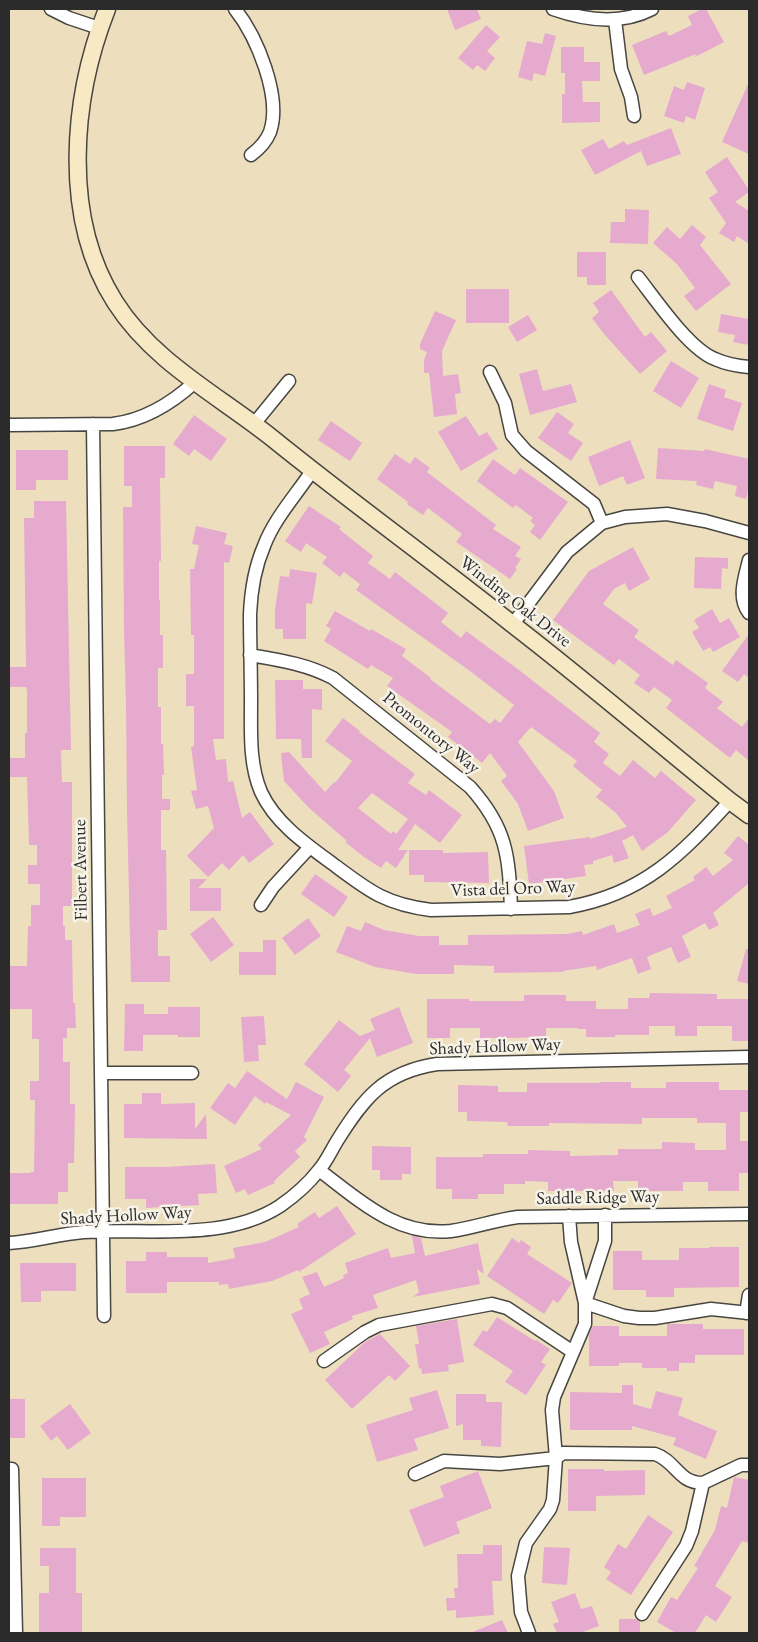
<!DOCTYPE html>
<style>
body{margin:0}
#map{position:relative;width:758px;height:1642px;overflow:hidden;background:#eddfbd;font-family:"EB Garamond",serif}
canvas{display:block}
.frame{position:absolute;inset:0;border:10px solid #2b2b2b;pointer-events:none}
</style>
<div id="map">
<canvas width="758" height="1642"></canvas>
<div class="frame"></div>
</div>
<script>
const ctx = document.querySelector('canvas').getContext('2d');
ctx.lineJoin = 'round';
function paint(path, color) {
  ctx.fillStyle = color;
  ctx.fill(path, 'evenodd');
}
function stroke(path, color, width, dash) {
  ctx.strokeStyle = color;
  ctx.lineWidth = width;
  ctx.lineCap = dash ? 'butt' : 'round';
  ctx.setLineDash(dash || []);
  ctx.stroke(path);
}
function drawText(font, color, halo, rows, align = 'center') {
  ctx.font = font + ' "EB Garamond",serif';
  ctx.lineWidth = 5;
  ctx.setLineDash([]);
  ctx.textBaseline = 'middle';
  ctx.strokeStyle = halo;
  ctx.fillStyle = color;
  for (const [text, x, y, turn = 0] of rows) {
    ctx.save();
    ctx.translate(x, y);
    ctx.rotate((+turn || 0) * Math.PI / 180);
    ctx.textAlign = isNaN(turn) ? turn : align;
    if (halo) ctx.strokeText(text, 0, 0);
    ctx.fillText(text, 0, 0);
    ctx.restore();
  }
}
paint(new Path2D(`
 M447 9H477L481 19 455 30Z
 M702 9H706L724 42 695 57 696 54 644 75 632 45 666 31 669 36 692 25 688 16Z
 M486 25 500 37 487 51 495 58 485 71 477 65 473 70 458 58Z
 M545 33 556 36 545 76 534 73 532 81 518 77 527 41 542 44Z
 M561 47H584V62H600V81H582L583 102H600V122L562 123V94H565V73H561Z
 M687 82 705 88 695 120 686 116 684 123 664 116 674 86 684 90Z
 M749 82V154L722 142Z
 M671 128 681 154 647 166 641 151 595 175 581 150 603 139 609 149 624 141 627 145Z
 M727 157 749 190V192L735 202 749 211V244L737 236 734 242 719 233 726 223 709 198 718 192 705 172Z
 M625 209 649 210 648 244 610 243 611 222H625Z
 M692 225 706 237 700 245 731 284 696 311 684 296 695 288 677 264 653 243 667 227 680 239Z
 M577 252H606V285H587V277H577Z
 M466 289H509V323H466Z
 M611 290 645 337 651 332 667 351 640 374 604 334 592 318 599 312 593 303Z
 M435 311 456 320 442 351 443 376 458 374 461 393 455 394 457 414 434 417 429 373H424V360L427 352 420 349V344Z
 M721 314 749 319V345L733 342 735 335 718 332Z
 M528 315 537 330 517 342 508 327Z
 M671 361 699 378 681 408 653 391Z
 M537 369 543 391 571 384 577 402 530 415 519 374Z
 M709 384 726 390 724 397 742 403 733 431 697 419Z
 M557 412 574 424 568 433 583 443 571 461 538 438Z
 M194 415 227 439 211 461 194 449 189 456 173 444Z
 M466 416 479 436 487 432 498 449 461 471 438 432Z
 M331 421 362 443 350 461 318 440Z
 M630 440 645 478 627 485 623 476 599 486 588 457Z
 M124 446H165V478H160L161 561H159V600H160V635H163V668H158V707H161V744H163L164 775H162V799H170V810H161V850H166L167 930H158V956H170V982H131L127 811 126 704 124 632 123 507H132V486H124Z
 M658 448 704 451 705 449 749 459V491H748L746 499 735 496 737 486 715 481 713 489 696 485 697 481 656 479Z
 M16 450H68V480H36V490H16Z
 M395 454 410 464 415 457 430 468 427 472 496 525 493 529 521 547 515 556 521 559 515 568 517 569 510 579 456 542 462 534 428 508 423 515 407 504 408 502 377 479Z
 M493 459 515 475 520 468 568 502 540 540 530 532 535 525 530 521 533 518 516 505 513 508 477 481Z
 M34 501H66L71 750H61L62 782H72V906H63V926H65V940H72L73 1003H75L76 1028H67V1038H63V1062H70V1104H75L74 1163H68V1192H58V1204H9V1173H31V1172H34L35 1100H30V1081H39V1039H32V1009H9V966H27L28 926H31V905H40V884H28V865H37V845H29L27 777H9V758H25V733H27V691L26 687H9V667H26L24 518H34Z
 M309 506 341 527 339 529 373 556 368 563 390 579 395 572 448 613 441 622 461 638 466 631 519 670 600 733 594 742 609 754 603 763 620 776 633 760 655 778 661 771 696 800 668 832 642 851 633 835 622 841 629 858 614 863 612 855 593 861V864L584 865 586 876 529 884 524 846 590 837V839L627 827 616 813 596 797 602 790 573 766 577 761 531 727 518 742 554 791 564 818 528 831 518 804 501 781 507 776 490 753 482 763 448 737 452 732 387 686 393 678 371 665 368 669 324 641 331 629 326 626 335 611 370 631 371 629 406 649 402 656 431 678 430 679 490 724 495 719 500 723 514 705 470 671 356 590 360 584 344 572 340 577 322 563 327 557 306 543 301 552 285 541Z
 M196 526 227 533 224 544 233 546 229 563 224 562V739H213L216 760 226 759 228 782 233 781 242 818 250 812 274 844 249 863 243 855 229 870 222 863 208 877 187 856 214 828 208 806 196 809 191 791 197 790 191 747 194 746V706H186V674H194V635H191L190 569H194L199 545 192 544Z
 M633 547 650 579 629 591 625 583 614 589 603 604 639 630 634 637 673 665 676 660 708 683 705 688 723 702 717 708 742 727 749 718V761L736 750 730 758 666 708 672 700 654 687 649 693 634 683 640 675 619 659 614 665 553 620 589 571Z
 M695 557 728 558V569L722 568 721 589 694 588Z
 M290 569 317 573 312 604 306 603V639H283V629H275V609L280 576 289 577Z
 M712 609 720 623 729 618 740 637 713 652 710 647 703 651 692 632 699 628 694 620Z
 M749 634V678L744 674 738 682 722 671Z
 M275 680H303V689H322V710L312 709V758H302L301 739H276Z
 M343 718 360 731 359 732 415 774 408 783 426 795 429 790 462 815 440 843 415 824 398 850H408L396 868 386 861 381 868 364 857 345 842 347 841 308 807 284 781 281 753 289 752 325 792 334 782 335 783 352 761 325 741ZM372 793 408 819 396 834 393 831 391 834 358 808Z
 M738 836 749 845V883L713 913 719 925 709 930 705 923 682 936 691 957 678 963 671 947 647 957 651 969 638 974 632 958 597 970 596 966 563 971V972L494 973V966L454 965V974H416L375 967 336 952 347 926 361 931 365 922 384 930 419 936H439V945H468V935L567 934 582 931 583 935 614 924 617 933 640 925 635 914 650 908 653 916 672 908 666 896 695 880 693 877 706 867 713 876 733 860 724 853Z
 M409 850H443V853L488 852 489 883 424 882V875H409Z
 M315 874 348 897 334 917 301 894Z
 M190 879H207L198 888H221V911H190Z
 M213 917 234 945 211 962 190 934Z
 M308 918 321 936 295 955 282 938Z
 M263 940H276V975H239V952H263Z
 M746 949H749V984L737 981Z
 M650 993 717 994V999H749V1041H732V1026H697V1036H675V1026H649V1035H615V1037H586V1029H578V1028H546V1037L508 1038H480V1028H450V1038H427V999H469V1001H524V995H566V1001H596V1009H628V998H649Z
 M125 1004H144V1014H168V1007H200V1037H178V1035H143V1051H124Z
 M399 1007 413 1043 377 1057 370 1038 344 1070 351 1076 338 1092 304 1064 339 1020 360 1036 375 1030 370 1019Z
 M264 1016 266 1045H258L259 1061 244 1062 241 1017Z
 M247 1071 287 1099 296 1082 324 1097 304 1137 307 1140 295 1151 300 1157 274 1181 275 1183 248 1195 245 1189 236 1193 224 1166 262 1149 258 1145 291 1115 266 1102 265 1104 255 1096 235 1125 210 1108 228 1083 235 1088Z
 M600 1082H631V1088H666V1082H719V1090H749V1112H740V1141H749V1173H739V1191H708V1182H683V1191H638V1181H613L614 1191H548V1182L525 1181V1184H504V1194H478V1199H452V1189H436V1157H483V1154H528V1150L570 1151V1156L618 1155V1149H662V1142L695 1143V1150H726V1123H697V1118H642V1124L549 1123V1126H508L507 1122 467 1121V1112H458V1085L498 1086V1092H527V1083H600Z
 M142 1093H161V1104L195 1103V1129L206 1114 207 1139 124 1138V1104H142Z
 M372 1146 411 1147V1174H402V1180H380V1170H372Z
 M215 1164 217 1193 198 1194 199 1205 146 1208V1199H125V1167H166Z
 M337 1206 356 1234 299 1272 298 1270 272 1281 229 1289 228 1284 219 1285V1282H167V1293H126V1261H146V1252H167V1257H208V1263L235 1258 233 1248 265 1242 299 1227 297 1224 315 1212 319 1218Z
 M412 1236 421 1238 425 1256 478 1243 484 1274 477 1269 480 1284 413 1297 419 1292 416 1280 373 1295 378 1308 352 1316 353 1319 324 1332 330 1344 310 1353 291 1314 303 1309 299 1299 310 1294 302 1277 317 1272 324 1287 344 1278 343 1275 348 1273 345 1263 388 1248 391 1258 415 1253Z
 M512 1238 519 1243 521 1240 531 1247 527 1254 572 1283 558 1303 553 1300 544 1314 487 1276Z
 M709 1247H739V1287L674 1288V1297H646V1290H613V1251H642V1260H679V1248H709Z
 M20 1263H76V1291H41V1302H21Z
 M497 1317 535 1341 536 1340 550 1349 541 1362 546 1365 526 1395 505 1382 513 1371 473 1345 483 1330 487 1332Z
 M457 1319 464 1362 448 1365 449 1371 422 1374 421 1368 419 1369 415 1344H419L416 1326Z
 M667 1324H703V1329H744V1355H695V1363H679V1371H667V1368H642V1363H619V1366H589V1335L593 1326H619V1336H667Z
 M380 1334 410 1366 395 1381 389 1375 352 1409 325 1380 365 1342Z
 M622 1385H633V1404L651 1409 656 1391 683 1398 678 1415 717 1431 706 1459 673 1445 676 1438 632 1426V1430H570V1392L622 1393Z
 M437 1390 449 1428 414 1439 418 1450 377 1462 366 1425 413 1410 409 1398Z
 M456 1394H486V1402H502L501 1447 481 1446V1440H463V1424L456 1426Z
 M9 1399H25V1438H9Z
 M70 1404 91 1433 68 1450 57 1436 51 1441 40 1426Z
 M568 1469H604V1471L645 1470V1495L596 1496V1511H568Z
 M478 1471 492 1508 456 1522 460 1533 424 1547 409 1510 444 1497 440 1486Z
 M734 1477 749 1480V1543L742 1541 715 1586 732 1597 716 1622 706 1615 695 1633H676L657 1622 671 1597 677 1600 698 1568 694 1566 715 1530 721 1506 727 1508Z
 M42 1478H86V1517H60V1526H42Z
 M648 1515 673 1532 631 1595 606 1579 611 1572 604 1567 618 1544 626 1549Z
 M483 1545H502V1581H492L494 1615 456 1618V1610L447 1611 446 1598H455L454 1588H458L457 1554H483Z
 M544 1547 570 1548 567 1585 542 1583Z
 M40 1548H76V1593H82V1633H39V1593H49V1566H40Z
 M575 1593 581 1609 592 1606 599 1626 580 1633H557L553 1624 559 1622 551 1602Z
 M619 1619H636L640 1622V1633H619Z
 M502 1620 508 1633H470Z`), '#e6aacf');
const street = new Path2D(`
 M51 9 69 18 99 28
 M235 9C257 37 282 97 270 132 266 142 259 149 251 155
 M553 9C584 20 621 25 652 9
 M615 20 621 69 631 97 634 116
 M638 277C656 300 689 349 715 359 726 364 737 366 749 367
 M490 372 505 403 512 435 526 451 594 504 602 523
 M93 424 104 1316
 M254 424 289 381
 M9 425 113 424C145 420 172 403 195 382
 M312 471C296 495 274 519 264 546 255 567 251 591 250 614 250 643 251 672 251 702 251 731 249 764 261 792 275 823 307 845 333 864 369 891 385 904 431 910L569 907C643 894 681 855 730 801
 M749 560C745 577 737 598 749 613
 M513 624 567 552 602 523 625 517 667 514 705 521 749 533
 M250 655C279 660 307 664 333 678L470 787C507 828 509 856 511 909
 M261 905 273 887 310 847
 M101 1073H192
 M319 1170C359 1200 397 1237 451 1231 473 1228 495 1220 518 1217L749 1214
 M9 1243C34 1242 58 1234 84 1232 146 1228 225 1242 280 1206 293 1197 309 1183 319 1170 326 1162 331 1151 337 1141 364 1098 384 1072 437 1064L749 1057
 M585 1303 624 1316 639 1318H655L711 1309 749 1313
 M585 1303 605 1241V1215
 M746 1313 749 1295
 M324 1361 365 1332 379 1325 492 1304 507 1308 573 1352
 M9 1469H12L16 1633
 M415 1474 444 1461 500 1464 556 1458 563 1453 655 1454C676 1461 678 1483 703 1483
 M703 1483 741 1465H749
 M642 1614 686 1546 692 1531 703 1483
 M529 1633 521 1612 518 1576 526 1543 550 1509 553 1500 556 1458 552 1410 554 1397 585 1324V1303L571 1242 569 1216`);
const secondary = new Path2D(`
 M107 9C72 98 61 217 115 302 153 362 218 395 272 438 351 502 433 561 512 624 586 681 657 742 730 801L749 815`);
stroke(street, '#484641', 15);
stroke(secondary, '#484641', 19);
stroke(street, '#fff', 12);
stroke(secondary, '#f7e9c3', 16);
drawText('18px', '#2b2b2b', '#f7f3e8', [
 ["Winding Oak Drive",515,602,38],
 ["Promontory Way",431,733,39],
 ["Filbert Avenue",81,870,-91],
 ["Vista del Oro Way",513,889,-2],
 ["Shady Hollow Way",495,1047,-2],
 ["Saddle Ridge Way",598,1198,-1],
 ["Shady Hollow Way",126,1216,-3]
]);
</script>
